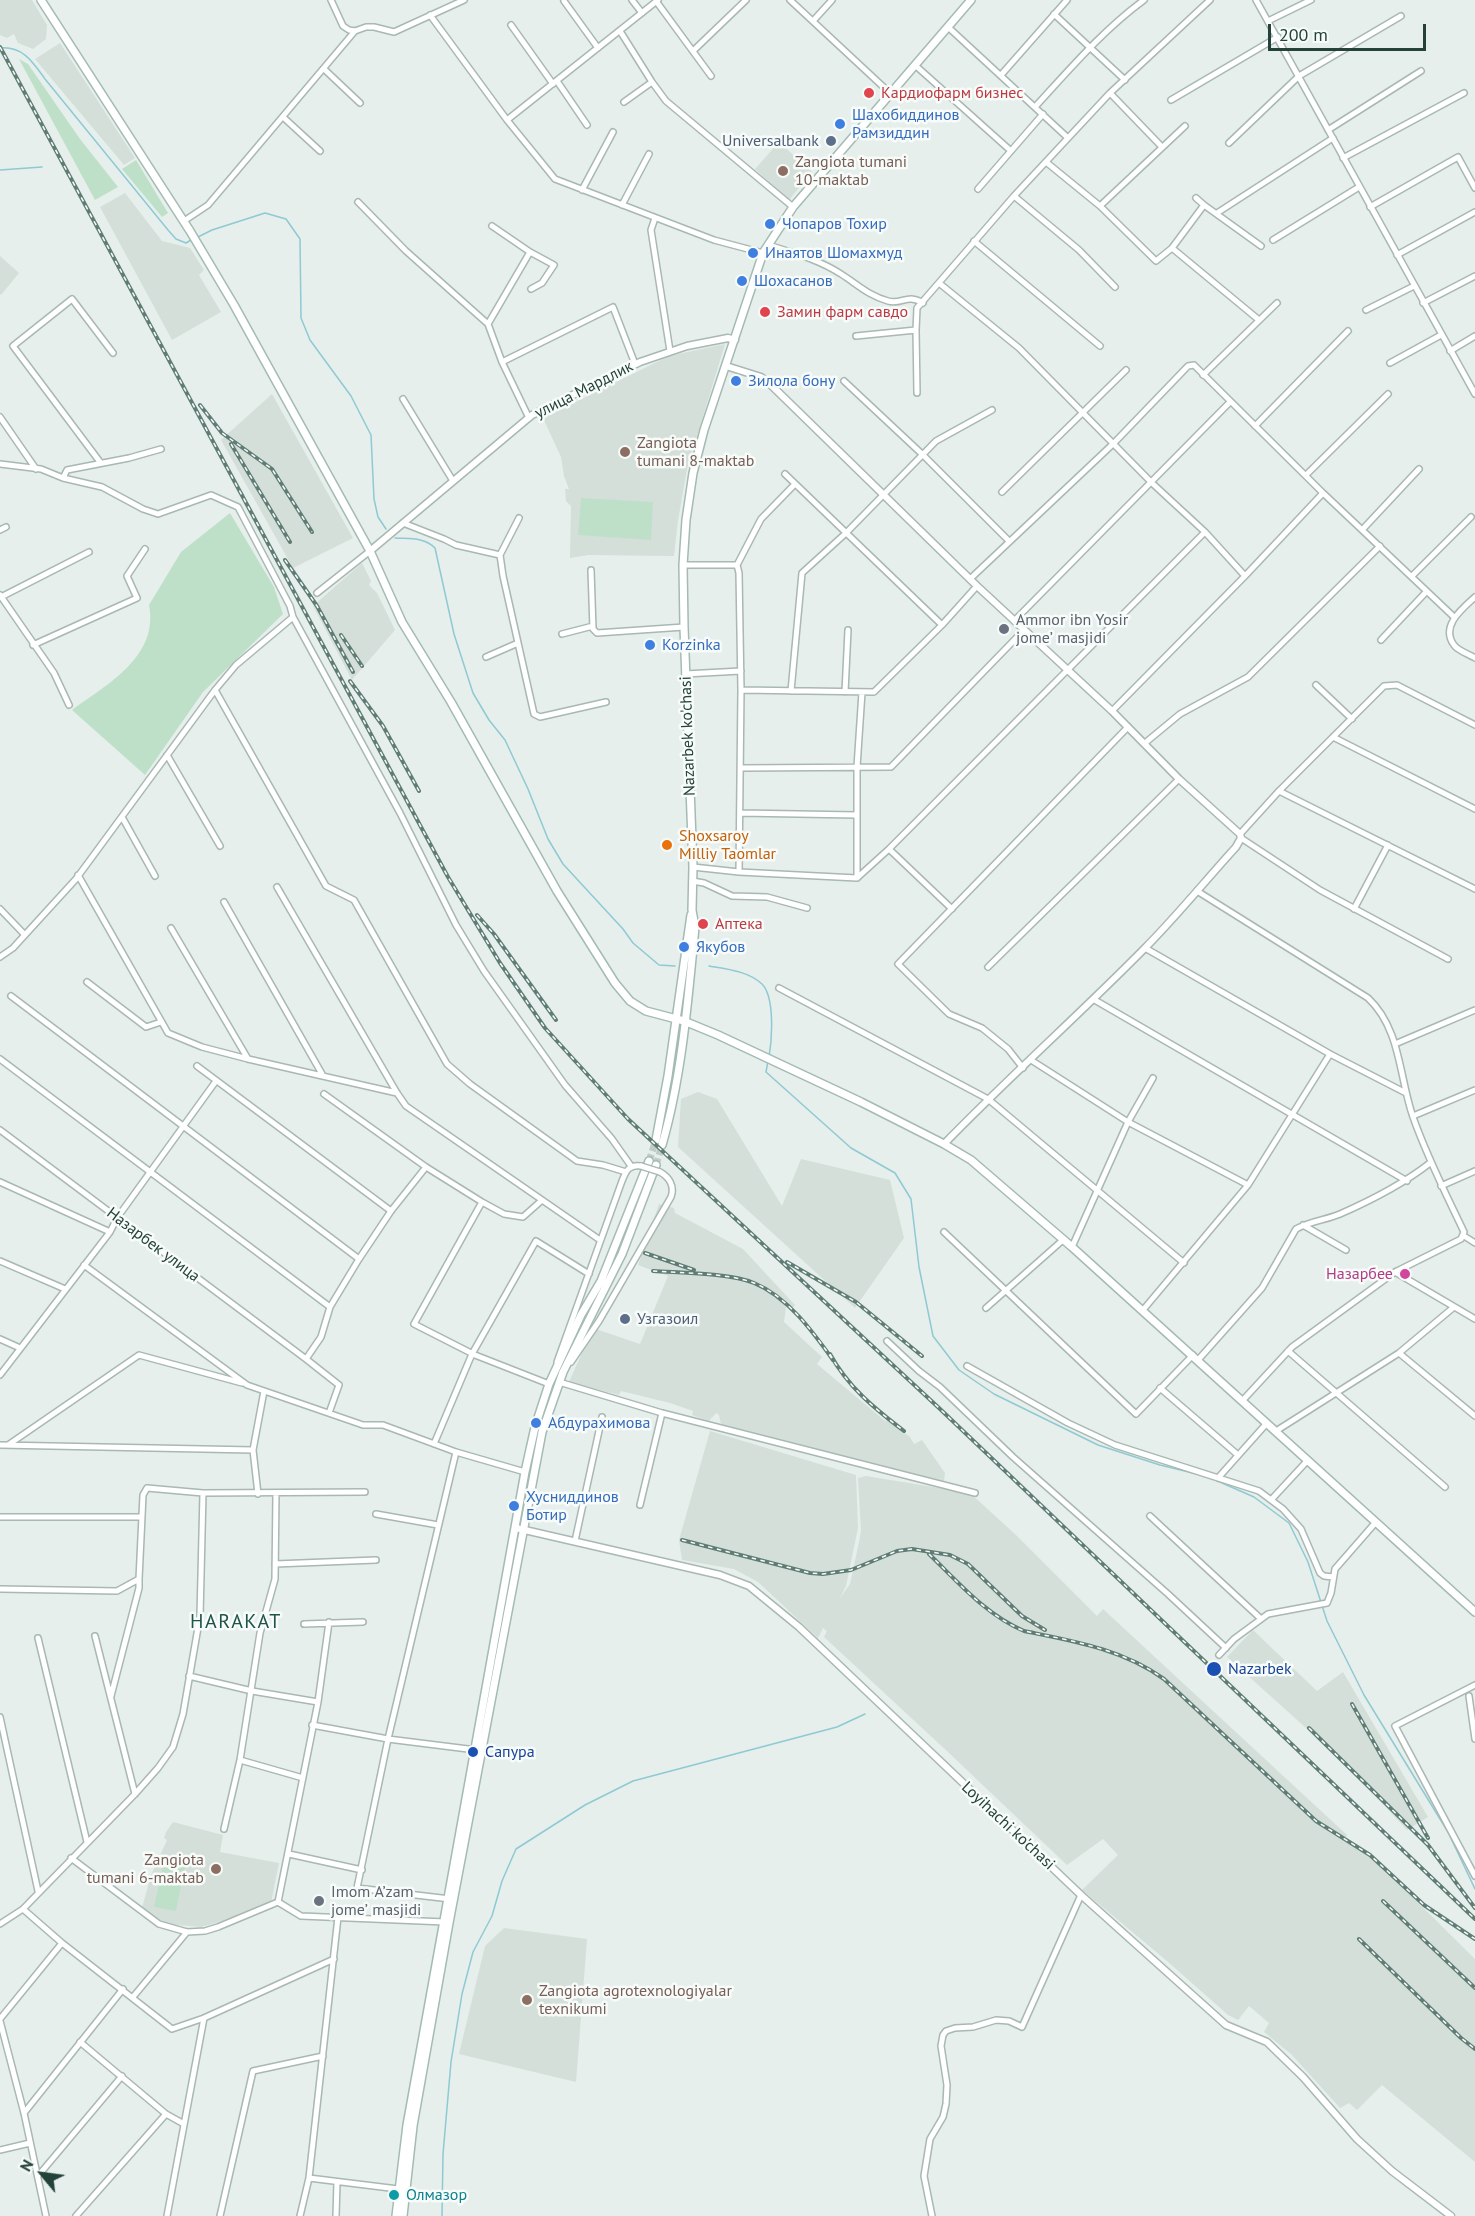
<!DOCTYPE html>
<meta charset="utf-8">
<style>
body{margin:0}
#map{position:relative;width:1475px;height:2216px;overflow:hidden;background:#e6efeb;font-family:"PT Sans",sans-serif}
canvas{display:block}
.north{position:absolute;left:12px;top:2144px;width:60px;height:60px;-webkit-text-stroke:4px #f7fbf9;paint-order:stroke;rotate:299deg;font-size:16px;font-weight:700;line-height:24px;text-align:center;color:#24423a}
.north::after{content:'';display:block;margin:auto;width:21px;height:27px;background:#24423a;clip-path:polygon(50% 0,100% 100%,50% 72%,0 100%)}
.scale{position:absolute;left:1268px;top:24px;width:158px;height:27px;box-sizing:border-box;border:3px solid #24423a;border-top:0;padding-left:8px;font-size:18px;line-height:21px;white-space:nowrap;color:#24423a;-webkit-text-stroke:4px #f7fbf9;paint-order:stroke}
</style>
<div id="map">
<canvas width="1475" height="2216"></canvas>
<div class="north">N</div>
<div class="scale">200 m</div>
</div>
<script>
const ctx = document.querySelector('canvas').getContext('2d');
ctx.lineJoin = 'round';
function paint(path, color) {
  ctx.fillStyle = color;
  ctx.fill(path, 'evenodd');
}
function stroke(path, color, width, dash) {
  ctx.strokeStyle = color;
  ctx.lineWidth = width;
  ctx.lineCap = dash ? 'butt' : 'round';
  ctx.setLineDash(dash || []);
  ctx.stroke(path);
}
function drawText(font, color, halo, rows, align = 'center') {
  ctx.font = font + ' "PT Sans",sans-serif';
  ctx.lineWidth = 5;
  ctx.setLineDash([]);
  ctx.textBaseline = 'middle';
  ctx.strokeStyle = halo;
  ctx.fillStyle = color;
  for (const [text, x, y, turn = 0] of rows) {
    ctx.save();
    ctx.translate(x, y);
    ctx.rotate((+turn || 0) * Math.PI / 180);
    ctx.textAlign = isNaN(turn) ? turn : align;
    if (halo) ctx.strokeText(text, 0, 0);
    ctx.fillText(text, 0, 0);
    ctx.restore();
  }
}
paint(new Path2D(`
 M0 0H32L47 25 46 39 33 49 18 43 14 34 7 38 0 35Z
 M60 43 135 158 124 165 35 59Z
 M779 142 812 172 789 200 755 169Z
 M125 193 162 241 190 248 204 270 199 275 221 312 172 340 100 207Z
 M0 256 19 273 1 295 0 294Z
 M725 344 687 469 678 521 674 556 589 555 570 558 571 506 566 501 565 489H569L564 476 561 457 543 418 669 356Z
 M272 394 353 538 293 568 221 440Z
 M362 563 371 581 369 585 377 593 395 630 352 680 313 606Z
 M698 1092 717 1099 782 1206 801 1159 890 1180 904 1238 855 1308 678 1147 681 1099Z
 M659 1204 674 1208 675 1213 743 1249 795 1305 791 1311 786 1307 784 1322 822 1357 817 1364 885 1421 887 1420 910 1437 914 1444 922 1440 945 1473 944 1481 721 1424 719 1415 716 1413 709 1421 692 1415 693 1411 670 1403 621 1391 619 1395 569 1382 593 1328 640 1344 668 1276 638 1265Z
 M710 1431 856 1475 858 1528 846 1586 840 1598 850 1584 859 1542 861 1531 858 1478 866 1476 970 1493 1016 1535 1097 1616 1103 1609 1347 1835 1343 1841 1365 1852 1376 1861 1475 1959V2162L1382 2085 1357 2110 1349 2103 1340 2108 1292 2055 1264 2032 1269 2023 1249 2006 1238 2020 1228 2015 1167 1961 1082 1890 1118 1855 1103 1839 1067 1865 949 1753 824 1637 827 1631 823 1628 818 1638 758 1582 734 1569 682 1560 679 1540Z
 M1253 1630 1317 1691 1343 1672 1428 1817 1407 1830 1344 1762 1227 1657Z
 M173 1822 223 1835 220 1852 279 1863 271 1903 219 1922 201 1927 167 1924 142 1908 151 1875 167 1840 164 1838 166 1832Z
 M504 1928 587 1939 576 2082 459 2054 485 1946Z`), '#d4dfda');
paint(new Path2D(`
 M19 59 28 64 80 139 118 187 95 200Z
 M136 160 168 213 162 217 122 169Z
 M581 498 653 502 651 540 578 535Z
 M230 513 274 587 283 614 203 692 145 775 72 710C108 684 159 656 149 605L181 552Z
 M165 1857 186 1862 176 1911 154 1907Z`), '#bfe0c8');
stroke(new Path2D(`
 M0 48C23 46 33 62 45 79L168 230 176 239 186 243 191 240
 M0 170 42 167
 M198 237 212 230 265 213 286 219 300 239 301 318 310 340 351 396 371 435 374 499 378 517 386 529
 M395 538C410 539 424 537 435 548L454 634 473 693 489 720 505 740 528 789 548 839 563 864 623 929 633 943 659 965 675 966
 M709 966C727 969 748 971 762 984 775 997 772 1040 769 1057
 M768 1061 766 1072 851 1148 895 1173 911 1199 919 1267 933 1336 959 1370 994 1394 1098 1445 1160 1465 1197 1474
 M1213 1479 1254 1497 1289 1523 1308 1562 1327 1621 1364 1695 1448 1832 1475 1889
 M442 2216 443 2154 451 2062 462 1994 473 1952 492 1916 502 1881 516 1849 585 1805 633 1781 837 1727 865 1714`), '#8ec9d4', 1.5);
stroke(new Path2D(`
 M649 1161 656 1140
 M656 1165 662 1145`), '#bfccc8', 7, [7, 3.5]);
const minor = new Path2D(`
 M331 0 343 26 349 30 355 31 366 27H374L394 32 464 0
 M632 0 642 13
 M790 0 891 94
 M1256 0 1475 394
 M564 1 598 48
 M656 1 711 76
 M1054 14 1125 80
 M430 15 507 120 555 179 714 240 763 253
 M813 21 832 0
 M1268 21 1311 0
 M511 25 553 84
 M948 27 1068 138
 M620 31 652 82 666 101 793 207
 M693 51 746 0
 M916 66 1011 151
 M324 69 360 103
 M1001 75 1067 0
 M557 81 587 125
 M1110 93 1162 147
 M1171 100 1278 37
 M624 102 652 82
 M1035 107C1069 70 1103 30 1144 0
 M283 117 320 151
 M507 120 658 0
 M1328 130 1421 71
 M1229 143 1299 76 1401 16
 M1343 158 1464 93
 M1046 162 1100 206 1156 261 1172 248 1204 205 1196 198
 M978 189 1043 114
 M582 190 613 132
 M1014 196 1079 250 1115 287
 M358 202 406 251 488 324 502 362 529 418
 M622 205 649 154
 M1204 205 1261 246
 M1100 206 1185 126
 M1370 207 1458 157 1475 188
 M1217 213 1333 138
 M655 218 651 230 670 351
 M184 221 208 205 355 31
 M492 226 530 252 554 265 542 283 531 289
 M1273 240 1359 187
 M974 241 1100 346
 M768 245C793 253 818 259 841 274 857 284 869 296 888 301 902 305 907 293 923 303
 M1172 248 1259 320
 M1397 255 1475 212
 M939 283 1019 348 1152 483 1205 532 1245 576
 M1423 303 1475 276
 M1366 310 1414 286
 M488 324 530 252
 M856 336 916 330
 M1450 351 1475 336
 M502 362 613 307 635 364
 M1390 363 1441 335
 M1203 375 1277 303
 M844 381 923 455 1009 541
 M917 393 916 330 917 308 1014 196 1110 93 1210 0
 M403 399 453 481
 M0 417 36 469
 M1255 426 1348 331
 M100 462 13 346 72 299 113 353
 M0 464 41 469 63 478 102 487 143 509 158 514 211 495 238 507 290 606 293 617 400 813 456 925 484 971 565 1085 612 1139 631 1166
 M785 474 942 625
 M1306 475 1388 394
 M63 478 67 470 129 458 161 449
 M1002 492 1126 370
 M519 518 500 555 503 576 534 714 540 717 606 702
 M403 523 444 539 456 545 500 555
 M0 530 6 527
 M1362 530 1419 469
 M683 565H737L739 573 741 690 739 872
 M737 565 761 519 795 484
 M591 570 593 629 597 633 684 627
 M1412 576 1471 517
 M970 579 1114 443 1188 366 1194 365 1323 493 1454 617
 M317 593 370 551
 M0 595 54 673 69 705
 M1 597 89 552
 M1475 597C1462 609 1440 626 1454 645 1458 651 1469 654 1475 658
 M1014 621 1230 402
 M562 634 593 626
 M1381 640 1426 592
 M33 645 137 598 127 576 145 549
 M486 657 518 643
 M685 674 741 671
 M1316 685 1352 719
 M215 690 326 886 354 900 447 1064 470 1084 577 1161 603 1165 626 1172
 M741 690 874 692 942 625 977 586
 M791 691 802 573 846 533 936 441 992 410
 M845 692 848 630
 M1112 711 1245 576 1323 493
 M1333 737 1475 809
 M1145 743 1180 714 1248 677 1380 546
 M167 755 220 846
 M741 768 891 767 1024 630
 M1279 791 1475 889
 M740 813 856 815
 M122 817 155 876
 M1240 834 1279 791 1384 686 1397 685 1475 725
 M1241 838 1320 890 1448 959
 M889 849 952 909
 M693 867 739 872 857 878 889 849 1205 532
 M78 875 168 1033 202 1047 248 1059 397 1093
 M857 878V767L862 692
 M692 881 704 883 732 896 767 897 807 908
 M277 887 397 1093 406 1106 600 1240
 M1197 891 1368 998C1401 1029 1399 1077 1413 1117 1427 1157 1446 1194 1464 1232L1461 1239 1395 1272 1292 1347 1243 1400
 M224 902 322 1074
 M0 909 25 935
 M1354 909 1388 845
 M171 928 248 1059
 M1145 948 1330 1054 1406 1093
 M0 957 13 948 76 879 215 690 236 665 293 617
 M988 967 1179 779
 M87 982 146 1027 161 1022
 M779 988 988 1099 1184 1263
 M11 996 359 1259
 M1093 999 1407 1181
 M1395 1044 1475 1010
 M0 1059 330 1307
 M1031 1060 1128 1122 1248 1185
 M197 1066 391 1211
 M1023 1068 1008 1049 982 1028 949 1014 898 964 1128 727
 M324 1094 426 1167 482 1202 504 1214 523 1217 541 1201
 M1413 1116 1475 1090
 M0 1130 306 1359
 M0 1182 110 1232
 M1441 1186 1475 1171
 M482 1202 414 1324 475 1355 549 1384
 M1303 1225 1346 1250
 M944 1232 1136 1414 1193 1355
 M1464 1236 1475 1243
 M1072 1247 1128 1122 1153 1078
 M0 1261 65 1289
 M84 1265 247 1385 363 1425H383L456 1452 525 1472
 M1395 1272 1475 1319
 M986 1308 1064 1239
 M1143 1310 1248 1185 1330 1054
 M0 1339 20 1348
 M887 1341 919 1371 940 1387 1013 1457 1168 1594 1226 1648
 M1288 1351 1445 1487
 M1399 1353 1475 1416
 M1198 1360 1262 1288 1296 1229C1310 1221 1326 1220 1340 1214 1372 1200 1403 1184 1430 1163
 M557 1362 622 1181C626 1171 629 1164 641 1166
 M571 1362 599 1321 671 1197C675 1186 669 1177 660 1172
 M967 1366 1068 1423 1115 1445 1259 1491 1283 1509 1301 1529 1320 1573 1324 1576 1333 1577
 M0 1375 110 1232 117 1218 216 1081
 M559 1382 662 1413 975 1493
 M1160 1388 1238 1455
 M329 1413 339 1385 306 1359 321 1337 330 1307 359 1259 391 1211 426 1167
 M1276 1431 1399 1353 1454 1307
 M434 1444 472 1354 536 1241 589 1274
 M0 1445 253 1450
 M8 1445 139 1355 242 1383
 M1218 1478 1267 1423
 M258 1494 253 1450 264 1391
 M1271 1500 1308 1460
 M640 1505 662 1413
 M376 1514 438 1525
 M1150 1516 1260 1618
 M0 1517H142
 M575 1541 602 1417
 M275 1564 376 1560
 M0 1589 117 1591 139 1579 143 1495 147 1488 203 1493 365 1492
 M304 1624 363 1622
 M95 1636 135 1794
 M38 1638 87 1842
 M1219 1655 1234 1639 1268 1614 1327 1603 1331 1593 1335 1569 1376 1522
 M189 1676 252 1691 318 1702
 M1475 1685 1395 1726 1475 1876
 M111 1696 139 1588V1579
 M1469 1696 1475 1739
 M0 1717 38 1891
 M312 1725 388 1739 476 1750
 M240 1760 303 1778
 M224 1829 240 1760 260 1633 275 1579 276 1493
 M289 1854 362 1870
 M71 1858 159 1924 187 1932 205 1931 218 1927 278 1902
 M450 1899 357 1888 388 1739 456 1452
 M278 1902 318 1702 329 1622
 M278 1902 301 1916 445 1922
 M23 1909 62 1943 172 2029 204 2018 334 1959
 M0 1924 23 1909 135 1794 158 1768 173 1747 183 1714 200 1616 203 1493
 M133 1997 187 1932
 M0 2019 62 1943
 M0 2021 24 2113 46 2216
 M80 2042 166 2114 184 2124
 M24 2113 123 1989
 M0 2150 30 2143
 M38 2176 122 2076
 M309 2178 398 2189
 M76 2216 166 2114
 M167 2216 204 2018
 M220 2216 253 2071 323 2056
 M300 2216 309 2178 338 1917
 M336 2216 337 2182
 M932 2216 924 2176 930 2139 943 2117 946 2104 947 2085 941 2046 943 2035 946 2031 955 2028 973 2027 996 2020 1009 2021 1022 2027 1081 1895`);
const tertiary = new Path2D(`
 M726 366 761 377 770 384 977 586 1112 711 1179 779 1240 834 1241 838 1236 847C1205 881 1176 917 1144 949 1079 1015 1009 1077 944 1144
 M370 551 532 415 640 362 687 346 728 338 735 340
 M516 1528 720 1575 749 1586 799 1627 1081 1895 1226 2025 1267 2042 1303 2077 1357 2139 1392 2171 1451 2216`);
const secondary = new Path2D(`
 M41 0 190 231 234 305 370 551 402 622 451 702 557 891 615 983 630 1001 646 1011 684 1021 718 1035 861 1102 944 1144 971 1160 1072 1247 1475 1612
 M656 1140 668 1076 691 915
 M662 1145C682 1076 688 999 695 927L692 910 693 867 684 627 683 565 686 520 693 473 704 430 763 253 793 207 971 0
 M396 2216 407 2125 525 1472 535 1427 549 1384 581 1315 601 1281 649 1161
 M403 2216 413 2126 449 1923 542 1432 563 1372 622 1254 656 1165`);
stroke(minor, '#a8b8b2', 8);
stroke(tertiary, '#a8b8b2', 9);
stroke(secondary, '#a4bbb3', 10);
stroke(minor, '#fff', 5);
stroke(tertiary, '#fff', 6);
stroke(secondary, '#fff', 7);
const rail = new Path2D(`
 M0 47 448 877 500 963 545 1028 628 1119 939 1408 1475 1919
 M200 405 222 433 272 469 312 532
 M231 444 290 542
 M285 560 317 606 353 672
 M341 635 362 666
 M350 681 383 726 419 791
 M477 915 494 934 556 1020
 M645 1253 694 1270
 M787 1262 856 1302 922 1356
 M653 1271C681 1273 729 1273 754 1283 788 1297 813 1332 833 1360
 M830 1354C848 1387 874 1408 904 1431
 M682 1540 810 1573 823 1574 851 1570 897 1551 912 1549 950 1555 968 1564 1022 1616 1045 1630
 M929 1554C958 1582 986 1615 1024 1631 1073 1641 1122 1649 1164 1679L1316 1821 1370 1855 1424 1905 1475 1939
 M1352 1704 1428 1838
 M1309 1728 1428 1845 1475 1908
 M1383 1901 1475 1988
 M1359 1939 1461 2038 1475 2049`);
stroke(rail, '#5f7d75', 4);
stroke(rail, '#f7fbf9', 1.5, [4.5]);
const minorBridge = new Path2D(`
 M641 1166 660 1172`);
stroke(minorBridge, '#a8b8b2', 8, []);
stroke(minorBridge, '#fff', 5);
for (const [x, y, r, color] of [
 [869,93,6,"#e0444e"],
 [840,124,6,"#3f7fe0"],
 [831,141,6,"#5c6f8a"],
 [783,171,6,"#8d6e63"],
 [770,224,6,"#3f7fe0"],
 [753,253,6,"#3f7fe0"],
 [742,281,6,"#3f7fe0"],
 [765,312,6,"#e0444e"],
 [736,381,6,"#3f7fe0"],
 [625,452,6,"#8d6e63"],
 [1004,629,6,"#6b7280"],
 [650,645,6,"#3f7fe0"],
 [667,845,6,"#e8710a"],
 [703,924,6,"#e0444e"],
 [684,947,6,"#3f7fe0"],
 [1405,1274,6,"#d1479c"],
 [625,1319,6,"#5c6f8a"],
 [536,1423,6,"#3f7fe0"],
 [514,1506,6,"#3f7fe0"],
 [1214,1669,8,"#1a4fb4"],
 [473,1752,6,"#1a4fb4"],
 [216,1869,6,"#8d6e63"],
 [319,1901,6,"#6b7280"],
 [527,2000,6,"#8d6e63"],
 [394,2195,6,"#0f9aa8"]
]) {
  const dot = new Path2D();
  dot.arc(x, y, r, 0, 2 * Math.PI);
  ctx.fillStyle = color;
  ctx.fill(dot);
  stroke(dot, '#f7fbf9', 2);
}
drawText('16px', '#be3a42', '#f7fbf9', [
 ["Кардиофарм бизнес",881,93],
 ["Замин фарм савдо",777,312],
 ["Аптека",715,924]
], 'left');
drawText('16px', '#366cbe', '#f7fbf9', [
 ["Шахобиддинов",852,115],
 ["Рамзиддин",852,133],
 ["Чопаров Тохир",782,224],
 ["Инаятов Шомахмуд",765,253],
 ["Шохасанов",754,281],
 ["Зилола бону",748,381],
 ["Korzinka",662,645],
 ["Якубов",696,947],
 ["Абдурахимова",548,1423],
 ["Хусниддинов",526,1497],
 ["Ботир",526,1515]
], 'left');
drawText('16px', '#4e5e75', '#f7fbf9', [
 ["Universalbank",819,141],
 ["Узгазоил",637,1319,"left"]
], 'right');
drawText('16px', '#785e54', '#f7fbf9', [
 ["Zangiota tumani",795,162],
 ["10-maktab",795,180],
 ["Zangiota",637,443],
 ["tumani 8-maktab",637,461],
 ["Zangiota",204,1860,"right"],
 ["tumani 6-maktab",204,1878,"right"],
 ["Zangiota agrotexnologiyalar",539,1991],
 ["texnikumi",539,2009]
], 'left');
drawText('16px', '#24423a', '#f7fbf9', [
 ["улица Мардлик",584,390,-27],
 ["Nazarbek ko'chasi",688,736,-92],
 ["Назарбек улица",153,1245,37],
 ["Loyihachi ko'chasi",1008,1826,43]
]);
drawText('16px', '#5b616d', '#f7fbf9', [
 ["Ammor ibn Yosir",1016,620],
 ["jome’ masjidi",1016,638],
 ["Imom A’zam",331,1892],
 ["jome’ masjidi",331,1910]
], 'left');
drawText('16px', '#c56008', '#f7fbf9', [
 ["Shoxsaroy",679,836],
 ["Milliy Taomlar",679,854]
], 'left');
drawText('16px', '#b23c85', '#f7fbf9', [
 ["Назарбее",1393,1274]
], 'right');
drawText('16px', '#164399', '#f7fbf9', [
 ["Nazarbek",1228,1669],
 ["Сапура",485,1752]
], 'left');
drawText('16px', '#0d838f', '#f7fbf9', [
 ["Олмазор",406,2195]
], 'left');
ctx.letterSpacing = '1.5px';
drawText('20px', '#1f5548', '#f7fbf9', [
 ["HARAKAT",236,1622]
]);
ctx.letterSpacing = '0px';
</script>
